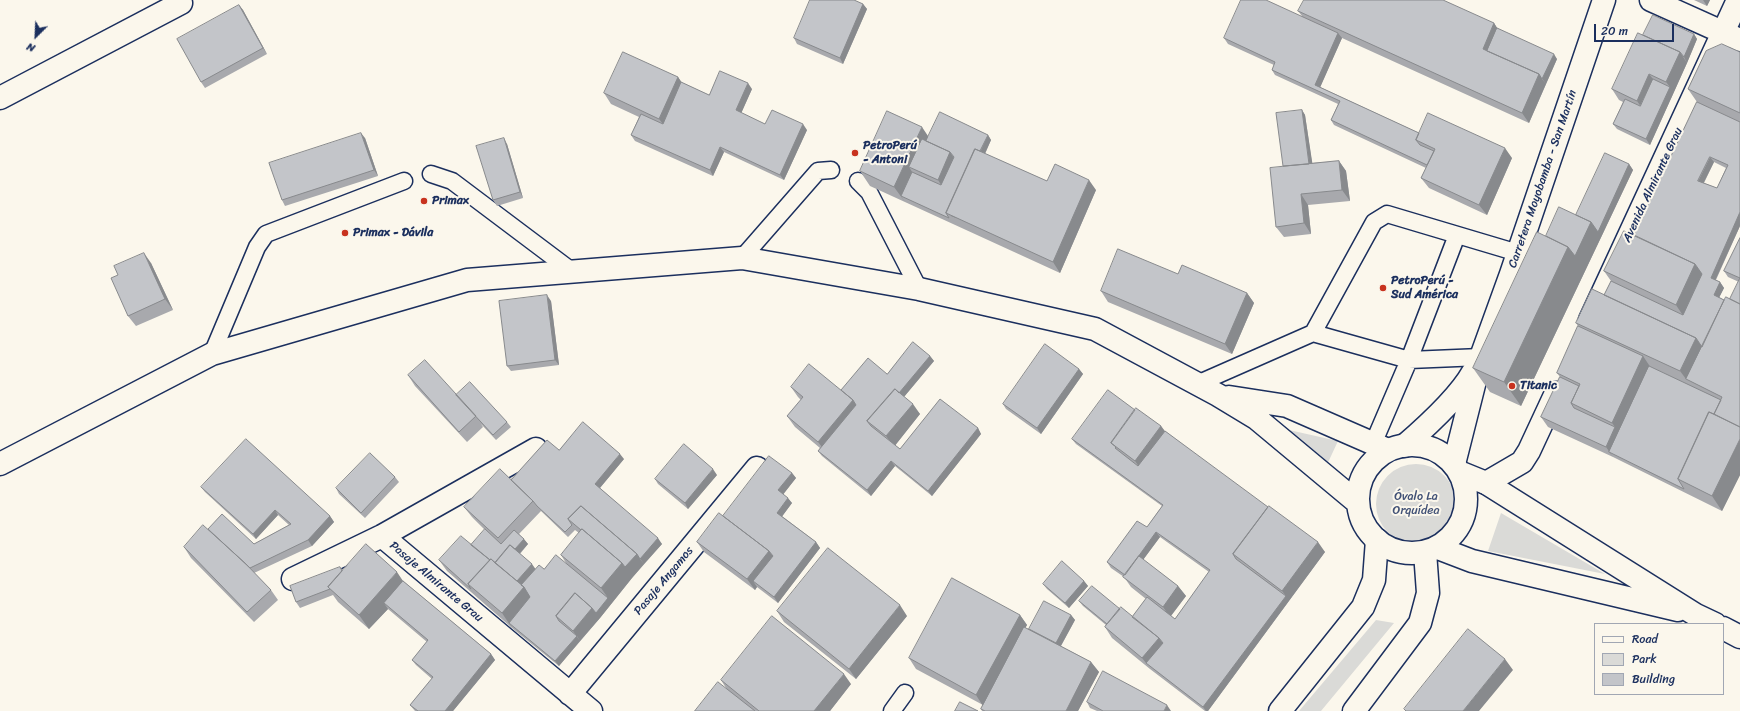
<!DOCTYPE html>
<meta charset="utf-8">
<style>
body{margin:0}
#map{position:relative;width:1740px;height:711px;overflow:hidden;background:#fbf7ec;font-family:Sriracha,sans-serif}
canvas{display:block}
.legend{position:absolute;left:1594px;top:623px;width:130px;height:72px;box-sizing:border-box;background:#fbf7ec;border:1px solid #a1a7b3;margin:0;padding:5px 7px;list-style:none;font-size:12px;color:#1b2f5e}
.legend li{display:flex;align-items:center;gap:8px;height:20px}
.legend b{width:20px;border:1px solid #a1a7b3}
.north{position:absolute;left:16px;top:16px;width:40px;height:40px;-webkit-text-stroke:3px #fbf7ec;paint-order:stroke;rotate:204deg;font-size:11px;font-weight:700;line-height:16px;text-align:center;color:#1b2f5e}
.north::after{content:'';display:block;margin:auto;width:14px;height:18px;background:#1b2f5e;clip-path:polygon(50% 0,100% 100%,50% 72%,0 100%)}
.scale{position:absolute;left:1594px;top:24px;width:80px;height:18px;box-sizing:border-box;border:2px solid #1b2f5e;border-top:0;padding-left:5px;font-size:12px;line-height:14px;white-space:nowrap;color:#1b2f5e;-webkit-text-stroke:3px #fbf7ec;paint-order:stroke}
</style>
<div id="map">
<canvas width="1740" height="711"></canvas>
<ul class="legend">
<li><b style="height:5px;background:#fbf7ec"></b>Road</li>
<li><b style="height:11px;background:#dadad7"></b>Park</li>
<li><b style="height:11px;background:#c3c5c9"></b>Building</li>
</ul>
<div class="north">N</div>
<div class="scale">20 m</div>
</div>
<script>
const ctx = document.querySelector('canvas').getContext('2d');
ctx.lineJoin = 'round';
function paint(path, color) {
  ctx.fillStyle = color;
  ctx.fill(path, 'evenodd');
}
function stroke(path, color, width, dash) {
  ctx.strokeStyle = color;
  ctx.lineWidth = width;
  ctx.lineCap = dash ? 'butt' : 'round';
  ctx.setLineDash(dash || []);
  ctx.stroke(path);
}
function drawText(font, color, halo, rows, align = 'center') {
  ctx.font = font + ' Sriracha,sans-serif';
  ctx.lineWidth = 4;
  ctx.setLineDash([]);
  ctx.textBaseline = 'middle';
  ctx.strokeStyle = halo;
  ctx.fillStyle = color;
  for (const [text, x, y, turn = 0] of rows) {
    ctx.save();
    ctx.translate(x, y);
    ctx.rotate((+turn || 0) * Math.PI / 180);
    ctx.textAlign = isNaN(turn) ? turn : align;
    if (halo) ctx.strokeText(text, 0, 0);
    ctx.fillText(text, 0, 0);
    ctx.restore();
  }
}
paint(new Path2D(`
 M1289 430 1338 441 1325 469Z
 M1376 504a40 40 0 1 1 80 0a40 40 0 1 1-80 0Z
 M1501 513 1605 574 1488 551Z
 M1376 620 1394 623 1321 711H1299Z`), '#dadad7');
const service = new Path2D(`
 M431 174 452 181 573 272
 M858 181 869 192 919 289
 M742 258 818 171 831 170
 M1313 333 1409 360 1481 357
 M212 354 257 247 266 234 404 181
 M1197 384 1313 333 1374 222 1387 214 1518 253
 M1373 444 1409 360 1457 235
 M892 711 905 693`);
const minor = new Path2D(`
 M1651 0 1740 40
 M0 98 181 3
 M1590 320 1738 0
 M1486 483 1522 462 1529 451 1556 393
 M382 536 591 711
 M293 579 382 536 536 449
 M570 694 757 468`);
const secondary = new Path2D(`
 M1280 711 1363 607 1374 580 1377 540
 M1354 711 1420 623 1428 593 1425 552`);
const primary = new Path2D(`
 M1404 446C1426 427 1459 397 1473 372
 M1454 464 1481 357 1511 274 1604 0`);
const trunk = new Path2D(`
 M1229 397 1287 406 1388 450
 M1358 499a54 54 0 1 1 108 0a54 54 0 1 1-108 0Z
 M0 464 212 354 467 280 742 258 919 289 1095 329 1218 395 1256 418 1358 503
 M1459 472 1486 483 1696 615 1715 624
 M1438 548 1472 561 1678 610
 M1723 628 1740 637`);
stroke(service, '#1b2f5e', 19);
stroke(minor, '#1b2f5e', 25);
stroke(secondary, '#1b2f5e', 25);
stroke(primary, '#1b2f5e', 25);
stroke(trunk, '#1b2f5e', 25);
stroke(service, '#fbf7ec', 16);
stroke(minor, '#fbf7ec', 22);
stroke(secondary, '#fbf7ec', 22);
stroke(primary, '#fbf7ec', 22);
stroke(trunk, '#fbf7ec', 22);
paint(new Path2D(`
 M1694 0H1710L1707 6Z
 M863 4 867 9 843 64 797 44 794 38Z
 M239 5 243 10 267 54 205 88 201 82Z
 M1298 11 1494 23 1497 28 1557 59 1529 123 1342 38 1320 87 1419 133 1512 158 1487 215 1429 188 1421 178 1426 168 1334 125 1331 120 1338 104 1275 75 1272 70 1274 65 1228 44 1224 38 1302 16Z
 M1694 34 1697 39 1687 63 1650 145 1617 129 1613 124 1623 102 1619 100 1612 89 1643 35Z
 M1740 52V226L1716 280 1720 282 1724 288 1719 297 1724 300 1730 299 1739 282 1728 277 1724 271 1740 238V475L1722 511 1613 457 1548 427 1541 417 1560 377 1557 373 1578 326 1576 323 1604 295 1611 281 1604 271 1634 235 1697 102 1688 89ZM1714 162 1726 168 1717 188 1704 183Z
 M678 77 681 82 709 95 752 89 741 113 765 124 807 130 784 180 724 152 713 176 635 141 631 135 639 117 611 104 604 93Z
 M1302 110 1305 115 1312 163 1339 161 1346 171 1350 201 1308 205 1311 234 1284 237 1276 227 1283 166Z
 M988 135 991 140 985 154 1047 181 1096 190 1060 273 870 186 860 171 929 137Z
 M365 138 378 176 285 206 282 200Z
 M507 144 523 198 497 206 493 200Z
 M1629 164 1633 170 1521 406 1490 392 1473 368 1546 236 1576 215Z
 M151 263 173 310 136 326 128 316 118 275Z
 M1178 274 1247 293 1254 303 1232 354 1108 302 1101 291Z
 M551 301 559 365 511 371 507 366Z
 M930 356 934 361 904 397 920 414 895 445 900 449 978 428 981 434 932 496 895 466 871 496 822 456 818 451 820 448 795 427 787 416 801 400 798 397 791 387 841 390 887 374Z
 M1079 369 1083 374 1041 434 1006 409 1003 404Z
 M408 375 456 395 507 422 511 427 496 440 481 424 483 427 467 442 415 386Z
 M1161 426 1165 431 1325 552 1208 711H1205L1150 669 1112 638 1105 627 1106 625 1083 606 1079 601 1120 609 1132 617 1146 599 1131 587 1124 577 1111 568 1107 562 1147 527 1162 506 1076 444 1072 439ZM1160 537 1209 572 1175 619 1171 616 1186 596 1178 586 1143 560Z
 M559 450 624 459 600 488 662 544 632 578 600 618 559 666 512 628 447 571 439 560 471 545 485 530 472 517 464 507ZM541 511 568 537 575 530 579 533 561 555 566 563 544 569H535L520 554 528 544 519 534Z
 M792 473 796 478 783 494 792 503 782 516 816 542 820 548 778 603 757 587 755 590 704 552 697 542 723 516Z
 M717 475 688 509 658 484 655 479Z
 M395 477 399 482 365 518 339 494 336 488Z
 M201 487 330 516 334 522 312 546 254 573 271 590 278 600 254 622 191 558 184 547 208 529 254 544 289 525 278 515 256 539 205 492Z
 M340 567 343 570 403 581 491 654 495 660 453 711H415L410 705 432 679 416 665 412 660 427 642 388 609 369 629 338 602 333 595 300 608 296 602Z
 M1084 581 1088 586 1069 608 1047 589 1043 584Z
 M777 611 907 616 856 679 784 622Z
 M1020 615 1027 625 1025 628 1029 629 1071 615 1075 620 1061 646 1091 662 1099 672 1078 711H982L981 709 983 705 916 669 909 658Z
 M721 680 851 684 830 711H695L726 688Z
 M1087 702 1171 711H1097L1090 708Z`), '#a8a9ad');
paint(new Path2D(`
 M1703 0H1710L1707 6Z
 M863 4 867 9 843 64 840 58Z
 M239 5 243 10 267 54 263 48Z
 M1494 23 1501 34 1491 56 1483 49Z
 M1338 33 1342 38 1319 90 1315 85Z
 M1694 34 1697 39 1687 63 1684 57Z
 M1680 52 1687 63 1674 92 1666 82Z
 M1554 54 1557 59 1546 84 1542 79Z
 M1539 74 1546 84 1529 123 1522 113Z
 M1649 74 1657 84 1644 111 1637 101Z
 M678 77 685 87 667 129 659 119Z
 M748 83 752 89 740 116 736 110Z
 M1670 87 1674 92 1650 145 1646 139Z
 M1302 110 1305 115 1314 174 1310 169Z
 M803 124 807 130 784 180 780 175Z
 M922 127 932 142 909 167 916 178 901 196 905 202 894 187Z
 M361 133 365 138 378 176 374 170Z
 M988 135 991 140 956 218 951 216Z
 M504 138 507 144 523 198 520 192Z
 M720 147 724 152 713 176 710 170Z
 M1505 148 1512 158 1487 215 1479 205Z
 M950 152 957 163 945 191 938 180Z
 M1710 157 1714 162 1702 186 1698 181Z
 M1339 161 1346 171 1350 201 1342 190Z
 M1629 164 1633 170 1521 406 1504 382 1568 247 1591 222Z
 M1089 180 1096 190 1060 273 1053 262Z
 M1301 194 1308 205 1311 234 1304 223Z
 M1740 212V226L1714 283 1711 278Z
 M144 253 151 263 173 310 165 299Z
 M1695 264 1706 279 1686 320 1676 305Z
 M1720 282 1724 288 1718 300 1714 295Z
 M1247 293 1254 303 1232 354 1225 344Z
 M547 295 551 301 559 365 555 360Z
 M1696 338 1705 352 1686 379 1680 371Z
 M930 356 934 361 877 429 872 425Z
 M1643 356 1653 371 1609 452 1613 457 1606 447 1615 427 1612 423Z
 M1079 369 1083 374 1041 434 1037 428Z
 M853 400 860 411 826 452 818 442Z
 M913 404 920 414 894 447 886 436Z
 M1161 426 1168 436 1142 471 1135 461Z
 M978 428 981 434 932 496 928 491Z
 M1740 439V475L1722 511 1712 496Z
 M620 454 624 459 599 489 595 484Z
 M891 461 895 466 871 496 867 490Z
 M713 469 717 475 688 509 685 503Z
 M792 473 796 478 782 496 778 490Z
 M788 498 792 503 781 518 777 513Z
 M275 510 278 515 256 539 253 534Z
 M330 516 334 522 312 546 308 540Z
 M1156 532 1160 537 1128 580 1125 575Z
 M658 538 662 544 644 564 640 559Z
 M524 539 528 544 503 572 498 568Z
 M816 542 820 548 778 603 774 597Z
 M1318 542 1325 552 1208 711H1206L1203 707 1286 596 1282 591Z
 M769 551 777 561 753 581 757 587 755 590 747 579Z
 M637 554 644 564 632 578 600 618 596 613 608 598 601 588 622 563Z
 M532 564 539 574 534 602 509 623 512 628 502 613 516 582Z
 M397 572 407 587 384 603 388 609 369 629 359 615Z
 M1084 581 1088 586 1069 608 1065 603Z
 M1178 586 1186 596 1170 617 1163 607Z
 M900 605 907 616 856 679 849 669Z
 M592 608 600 618 580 641 573 631Z
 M1020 615 1027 625 983 706 976 695Z
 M1071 615 1075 620 1058 651 1054 646Z
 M577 636 580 641 559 666 555 661Z
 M1159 638 1166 648 1146 663 1142 658Z
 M491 654 495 660 453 711H445Z
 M1505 659 1513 670 1479 711H1463Z
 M1091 662 1099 672 1078 711H1066Z
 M844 674 851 684 830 711H814Z
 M1167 705 1171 711H1164Z`), '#888a8d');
const building = new Path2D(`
 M810 0H854L863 4 840 58 794 38Z
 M1241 0H1266L1338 33 1315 85 1419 133 1416 140 1420 145 1434 151 1427 165 1331 120 1340 101 1272 70 1275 62 1224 38Z
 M1304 0H1443L1494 23 1483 49 1539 74 1522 113 1298 11Z
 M239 5 263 48 201 82 177 39Z
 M1653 15 1694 34 1684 57 1680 52 1643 35Z
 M1497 28 1554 54 1542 79 1539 74 1487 51Z
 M1638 33 1680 52 1666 82 1649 74 1637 101 1612 89Z
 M1722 44 1740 52V113L1688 89 1706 51Z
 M623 52 678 77 659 119 604 93Z
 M720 71 748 83 736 110 765 124 772 110 803 124 780 175 720 147 710 170 631 135 641 114 663 124 681 82 709 95Z
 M1653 79 1670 87 1646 139 1613 124 1625 99 1640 106Z
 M1697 102 1740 122V212L1711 278 1720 282 1714 295 1724 300 1702 347 1696 338 1604 295 1611 281 1683 315 1702 274 1695 264 1634 235ZM1710 157 1728 165 1717 188 1698 181Z
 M1302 110 1309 164 1283 166 1276 113Z
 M887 111 922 127 894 187 860 171Z
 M940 112 988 135 980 151 975 149 946 213 949 218 901 196 912 172 941 185 954 157 950 152 926 141Z
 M1428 113 1505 148 1479 205 1421 178 1435 149 1416 140Z
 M361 133 374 170 282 200 269 163Z
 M504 138 520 192 493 200 476 146Z
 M922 139 950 152 938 180 909 167Z
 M975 149 1047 181 1055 164 1089 180 1053 262 946 213Z
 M1605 153 1629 164 1598 232 1591 222 1576 215Z
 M1339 161 1342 190 1301 194 1304 223 1276 227 1270 168Z
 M1559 207 1591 222 1575 256 1568 247 1546 236Z
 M1624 231 1695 264 1676 305 1604 271Z
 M1537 232 1568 247 1504 382 1473 368Z
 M1740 238V278L1724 271Z
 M1118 249 1178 274 1182 265 1247 293 1225 344 1101 291Z
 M144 253 165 299 128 316 111 278 118 275 114 266Z
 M1740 278V304L1730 299Z
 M1592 289 1696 338 1680 371 1576 323Z
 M547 295 555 360 507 366 499 301Z
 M1726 297 1740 304V427L1714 414 1722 397 1686 379Z
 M1578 326 1643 356 1612 423 1571 403 1580 384 1557 373Z
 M913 342 930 356 899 393 895 389 867 421 871 426 900 449 940 399 978 428 928 491 891 461 867 490 818 451 856 405 853 400 841 390 868 358 887 374Z
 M1045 344 1079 369 1037 428 1003 404Z
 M425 360 476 416 459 432 408 375Z
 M809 364 853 400 818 442 787 416 803 397 791 387Z
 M1649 366 1721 400 1714 414 1709 412 1678 479 1684 489 1609 452Z
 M1560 377 1579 386 1571 403 1574 408 1615 427 1606 447 1541 417Z
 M470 382 507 422 493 435 456 395Z
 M895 389 913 404 886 436 867 421Z
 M1108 390 1135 410 1111 443 1116 447 1115 448 1138 466 1165 431 1268 507 1233 554 1236 559 1286 596 1203 707 1146 663 1163 643 1159 638 1132 617 1147 597 1175 619 1210 570 1156 532 1125 575 1107 562 1137 521 1147 527 1163 505 1072 439Z
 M1136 408 1161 426 1135 461 1111 443Z
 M1709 412 1740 427V439L1712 496 1678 479Z
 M583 422 620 454 595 484 658 538 640 559 637 554 581 506 568 519 572 525 565 532 537 506 533 501 511 480 547 440 559 450Z
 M246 439 330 516 308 540 250 568 208 529 222 514 254 544 291 524 275 510 253 534 201 487Z
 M684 444 713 469 685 503 655 479Z
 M370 453 395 477 361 513 336 488Z
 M769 456 792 473 778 490 788 498 777 513 816 542 774 597 753 581 773 556 769 551 723 516Z
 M500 469 533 501 498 538 464 507Z
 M581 506 637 554 625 567 622 563 582 529 581 530 568 519Z
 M1269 506 1318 542 1282 591 1233 554Z
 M719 513 769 551 747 579 697 542Z
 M203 525 245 563 271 590 247 612 184 547Z
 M485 529 501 544 514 530 524 539 515 549 510 545 495 563 491 559 490 560 471 545Z
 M582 529 622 563 601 588 561 555Z
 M461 536 490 560 468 584 471 589 439 560Z
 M366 544 397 572 359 615 328 587Z
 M510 545 532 564 517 581 495 563Z
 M828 548 900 605 849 669 777 611Z
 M556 555 608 598 596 613 592 608 575 593 556 616 559 621 577 636 555 661 509 623 530 597 524 587 521 585 539 565 544 569Z
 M1139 556 1178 586 1163 607 1123 577Z
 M491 559 524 587 502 613 468 584Z
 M1062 561 1084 581 1065 603 1043 584Z
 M340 567 342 571 328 587 330 589 296 602 290 586Z
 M952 578 1020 615 976 695 909 658Z
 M403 581 491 654 445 711H418L410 705 433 677 412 660 428 640 384 603Z
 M1092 586 1120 609 1107 624 1079 601Z
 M575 593 592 608 573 631 556 616Z
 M1044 601 1071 615 1056 643 1029 629Z
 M1121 607 1159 638 1142 658 1105 627Z
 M772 616 844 674 814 711H759L721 680Z
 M1024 627 1091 662 1066 711H985L981 709Z
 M1468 629 1505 659 1463 711H1406L1404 709Z
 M1103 671 1167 705 1164 711H1103L1087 702Z
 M718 682 755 711H695Z
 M960 702 978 711H955Z`);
paint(building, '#c3c5c9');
stroke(building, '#888a8d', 1);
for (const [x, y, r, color] of [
 [855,153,4,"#c8321e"],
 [424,201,4,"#c8321e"],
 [345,233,4,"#c8321e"],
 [1383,288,4,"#c8321e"],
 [1512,386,4,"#c8321e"]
]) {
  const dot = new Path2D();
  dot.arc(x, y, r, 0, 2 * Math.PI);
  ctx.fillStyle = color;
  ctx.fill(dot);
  stroke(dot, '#fbf7ec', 1.5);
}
drawText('bold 12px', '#1b2f5e', '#fbf7ec', [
 ["PetroPerú",863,146],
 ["- Antoni",863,160],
 ["Primax",432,201],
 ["Primax - Dávila",353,233],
 ["PetroPerú -",1391,281],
 ["Sud América",1391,295],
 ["Titanic",1520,386]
], 'left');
drawText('12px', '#1b2f5e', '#fbf7ec', [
 ["Carretera Moyobamba - San Martín",1543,179,-71],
 ["Avenida Almirante Grau",1653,185,-65],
 ["Pasaje Angamos",664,581,-50],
 ["Pasaje Almirante Grau",436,582,40]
]);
drawText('12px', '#415176', '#fbf7ec', [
 ["Óvalo La",1416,497],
 ["Orquídea",1416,511]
]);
</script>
